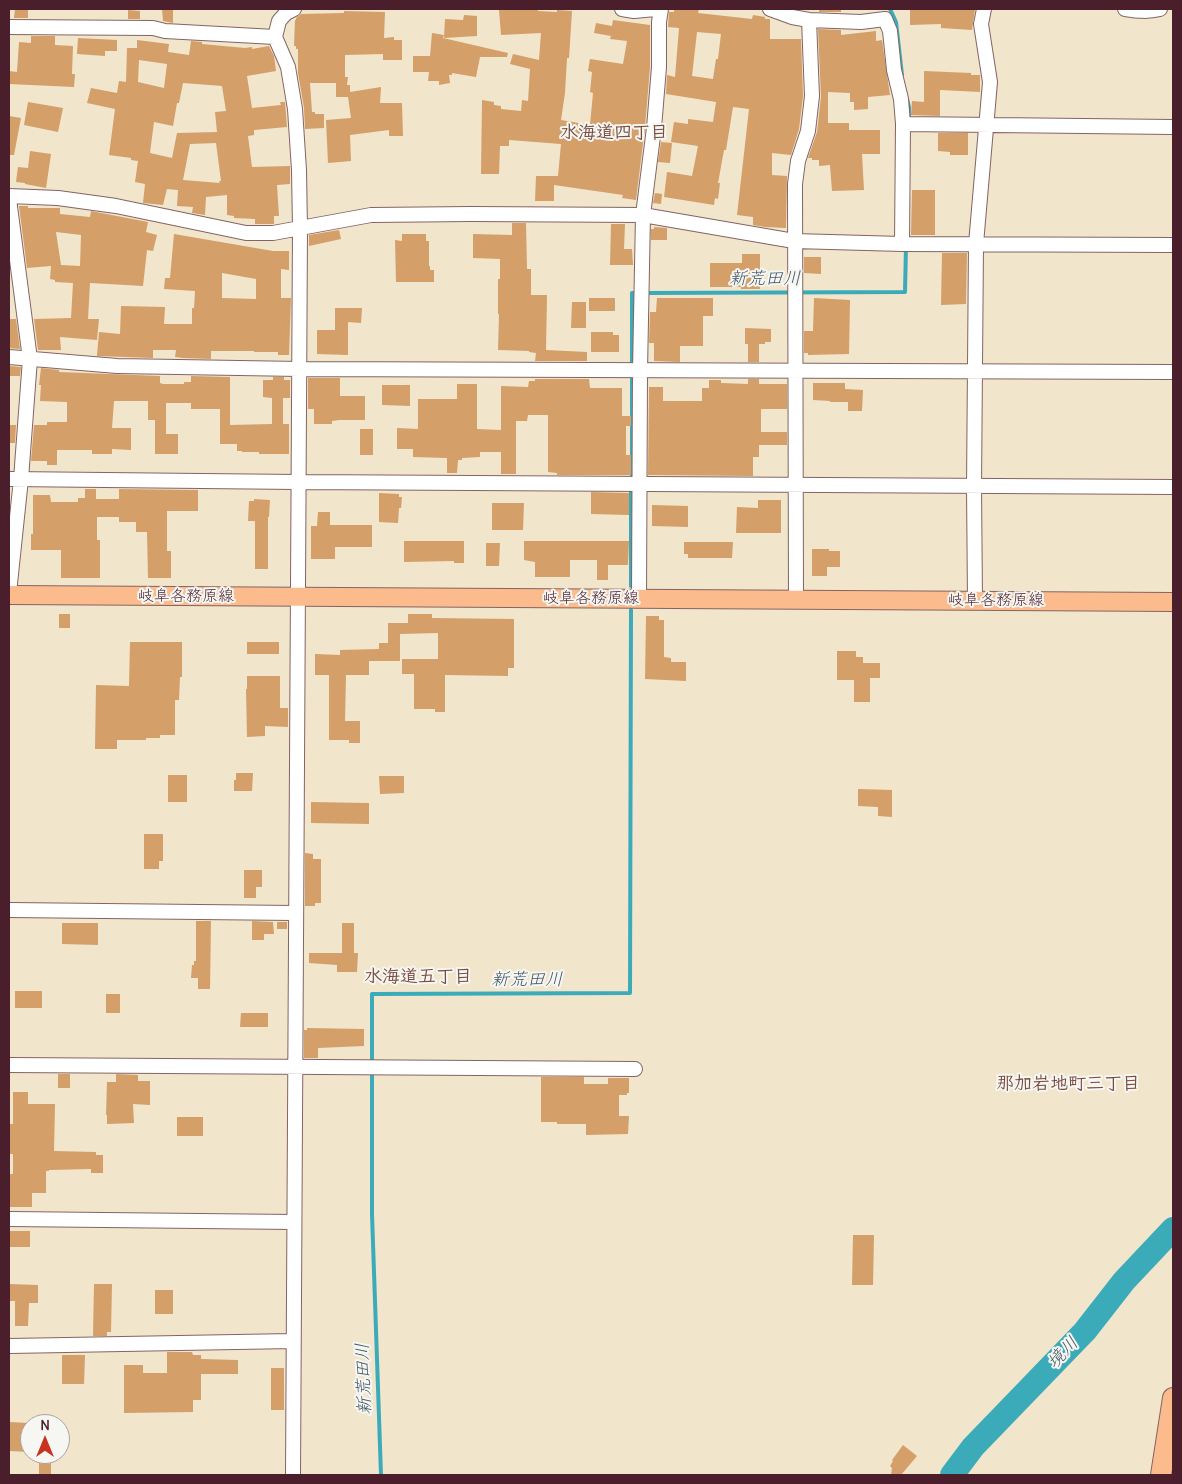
<!DOCTYPE html>
<meta charset="utf-8">
<style>
body{margin:0}
#map{position:relative;width:1182px;height:1484px;overflow:hidden;background:#f1e5cc;font-family:Delius,sans-serif}
canvas{display:block}
.frame{position:absolute;inset:0;border:10px solid #4a1f2b;pointer-events:none}
.north{position:absolute;left:20px;top:1414px;width:50px;height:50px;box-sizing:border-box;background:#f6f6f2;border:1px solid #b1a0a2;border-radius:50%;rotate:0deg;font-size:14px;font-weight:700;line-height:20px;text-align:center;color:#4a1f2b}
.north::after{content:'';display:block;margin:auto;width:18px;height:22px;background:#c8321e;clip-path:polygon(50% 0,100% 100%,50% 72%,0 100%)}
</style>
<div id="map">
<canvas width="1182" height="1484"></canvas>
<div class="frame"></div>
<div class="north">N</div>
</div>
<script>
const ctx = document.querySelector('canvas').getContext('2d');
ctx.lineJoin = 'round';
function stroke(path, color, width, dash) {
  ctx.strokeStyle = color;
  ctx.lineWidth = width;
  ctx.lineCap = dash ? 'butt' : 'round';
  ctx.setLineDash(dash || []);
  ctx.stroke(path);
}
function paint(path, color) {
  ctx.fillStyle = color;
  ctx.fill(path, 'evenodd');
}
function drawText(font, color, halo, rows, align = 'center') {
  ctx.font = font + ' Delius,"Klee One",sans-serif';
  ctx.lineWidth = 4;
  ctx.setLineDash([]);
  ctx.textBaseline = 'middle';
  ctx.strokeStyle = halo;
  ctx.fillStyle = color;
  for (const [text, x, y, turn = 0] of rows) {
    ctx.save();
    ctx.translate(x, y);
    ctx.rotate((+turn || 0) * Math.PI / 180);
    ctx.textAlign = isNaN(turn) ? turn : align;
    if (halo) ctx.strokeText(text, 0, 0);
    ctx.fillText(text, 0, 0);
    ctx.restore();
  }
}
stroke(new Path2D(`
 M890 9 896 22 902 75
 M907 99 909 107V117
 M646 293 905 292 906 246
 M632 480V293H639
 M631 586V487
 M381 1475 372 1214V994L630 993 631 610`), '#3cabb9', 4);
stroke(new Path2D(`
 M952 1475 973 1447 1085 1331 1124 1281 1173 1229`), '#3cabb9', 24);
paint(new Path2D(`
 M15 9H28V18H14Z
 M162 9H173V23L163 21Z
 M514 9H538V11L557 12V10L572 11 569 58H567L565 93 561 120 590 125 593 93 590 92 592 72 588 71 590 59 623 64 627 41 610 39 611 36 594 33 596 23 612 26 613 20 650 25V67L645 127 636 200 622 198 623 195 554 185V201H535L536 176H558L561 144 509 140V146H500L499 174H481L482 100 494 102V105L501 106V109L521 111 522 100 528 101 530 69 510 64 513 54 539 60 541 33 501 35 499 10Z
 M699 9 698 13 752 19 753 15 765 17V19H770V39H801L803 96 799 129 791 155 772 153V175L787 176 786 228 765 227 753 225V217L737 215 749 109 733 107 726 150H724L718 183H720L718 199 715 198 714 205 664 197 667 172 692 176 698 146 671 142 674 122 688 124V119L713 122 716 102 666 94 667 75 675 77 679 28 668 27 669 12H674V10ZM697 32 721 34 718 59H716L713 79 692 76Z
 M819 9H841V12H819Z
 M910 9H975L972 30 941 28V24L910 25Z
 M128 10 140 11V19H128Z
 M344 11 385 12 384 38 394 37V40H402V60H383V54L345 55V77H348L347 85H350V92L381 87 380 103H402L403 136H389V130L350 135 351 161 328 163 326 120 351 118 348 97H336V83H310L312 112H315V114H324V128L305 129 304 108 298 73V49H296V46H294L295 20H296V18L301 14 344 13Z
 M464 15 477 16V36L444 38 445 19 463 20Z
 M818 29 841 30V35L876 31V41L882 40 890 95 868 97V109L854 110V102H850V93L828 92V123H849V130H880V154H862L864 190 832 191 830 165 819 166V160H812V158H808L817 132 821 97Z
 M432 33 444 35 443 38 508 53 507 57H480L476 77 452 73V75H449L450 83 439 85V81H428L429 72H413V56H430Z
 M31 36H55V45L73 46 72 74H75L74 87 9 84V71L17 72 19 42 31 43Z
 M78 38 117 40V51H105V56L77 54Z
 M137 40 169 44 168 52 189 55 191 41 202 42V44L245 48 252 47V49L269 46 274 56 276 71 247 76 252 108 281 105 280 102H285L287 127 254 130V135L248 136 252 167 290 166V184L277 185 279 216H274V224H255V219L234 218V216L227 215V195L206 197 205 215 192 213 193 207 177 206 178 190 167 189 163 205 143 203 145 184 135 182 138 161 131 160V158L109 155 115 109 87 103 91 88 117 93 119 81 126 82 127 48H137ZM139 60 167 64 164 88 138 82ZM183 83 222 86 226 111 215 112 217 132 177 133 172 158 150 153 154 122 173 126 177 103H179ZM216 143 221 181H219L220 183 183 180 190 144Z
 M924 71 971 73V75H980V92L940 90V116L911 115 912 101 924 102Z
 M28 102 63 108 58 132 24 125Z
 M9 116 21 118 14 155H9Z
 M938 133H968V155H950V152L938 151Z
 M661 142 672 143 670 163 658 162Z
 M30 151 51 154 46 188 25 184V183L16 182 18 167 28 168Z
 M912 190H935V235H911Z
 M655 193 662 194 661 204 653 203Z
 M19 206H28V208H60V214L90 217 91 211 148 222 146 232 157 235 153 251 147 250 143 286 90 283 88 319H99L97 340 60 337 61 350H38L34 319 71 318 73 283 55 282V280L50 279 51 266 27 268ZM56 232 81 235 80 266 61 265Z
 M512 223H526L527 269H531V295H547L546 350 587 352V361H535L536 353 529 352V351L498 350 499 314H498V279H500V259L473 258V234L512 235Z
 M611 224H625L624 249H632L633 265H610Z
 M654 227 667 228V240H651V229H654Z
 M339 230 341 239 309 246V235Z
 M174 234 273 251H289V270L281 269V298H291L289 355H278V352H254V351H211V359L183 358 175 357 176 350H153V358L97 356 99 332 120 334 121 306 165 307 164 324H192V308H194L195 291 164 289 165 278H170ZM222 273 256 279V299L222 298Z
 M402 234H426V241H429V266H430V270H434V282H396L395 240 402 241Z
 M942 253H967L966 304 941 305Z
 M742 254H760V289H741V287H710V263H742Z
 M804 257H821V274L804 273Z
 M589 298H615V311H589Z
 M657 298H713V316H703V346H680V362L654 361V343H649L650 312H656Z
 M814 298 850 300 849 354 808 355V353H804V331H813Z
 M572 302H586V328H571Z
 M335 308H362L361 323 348 322V355L317 354V330H335Z
 M9 319H16L20 349 9 348Z
 M745 328 771 329V342H765V344H759V362H748V344H745Z
 M591 332H613V335H619V352H591Z
 M9 366 21 367 20 376H9Z
 M41 368 59 370V372L160 376V383L163 384H184V382H191V376L230 377V425L272 424V398L263 397V380H273V377H284V380H290V398H283V424H289V454H259V452H242V451H237V444H220V409H191V403H166V434H178V454H155V420H148V401H114L112 428H131V450L112 449V454H92V450H57V465H47V461H31L34 425H47V422H67V402L40 401 41 385H39Z
 M308 378H340V396H365V420H339L332 421V424H314V409H308Z
 M535 379H589L590 388H622V416H631V426H626V455H631V475H557V473L548 472V415H528L527 421H516V474H501V452H480V457L462 458V460H458L457 473H447V458L413 457V449H397V428L418 429V399H457V384H477V429L501 430V386L528 387 529 381H535Z
 M748 379H759V384H787V409H761V432H787V445H759V457H753V476L648 475 649 387H663V401H702V388H709V380H721V383L748 384Z
 M813 383H845V389L863 390 862 411H848V402H830V401L813 400Z
 M382 385H410V406L382 405Z
 M9 425H16L15 443H9Z
 M360 429H373V455H360Z
 M85 489H96V499H119V489L198 490V511H167V551H171V578H148L147 532H136V522H119V517H97V540H100V578H61V550H31V534H33V495H50L51 502H78V498H85Z
 M591 492 629 493V515L591 514Z
 M379 493 399 494V497H402L401 508H399L398 523 379 522Z
 M254 499 270 500 269 517H268V569H255V521H248L249 501H254Z
 M758 500H781V533H736L737 507 758 508Z
 M492 503H524L523 530H492Z
 M652 505 688 506V527L652 526Z
 M318 512H330V525H372V547H335V559H311V526H317Z
 M404 541H464V563H454V561L404 562Z
 M524 541H629L628 565H608V580H597V560H570V577H535V562L524 560Z
 M684 542H733L732 558H688V554H684Z
 M486 543H500L499 566H486Z
 M812 549H829V551H840V567H827V576H812Z
 M59 614H70V628H59Z
 M408 614H432V618L514 619V668H508V676L445 675V712H435V709H414V674H402V659H438V633L400 634V661H369V675H346L345 721H360V743H349V740H329V675H315V654L340 655V650L379 649V643H388V623H408Z
 M646 616H659V620H664V657L671 658V662H686V681L645 679Z
 M130 642H182V677H180L179 700H175V735H160V738H146V740H117V749H95L96 685 129 686Z
 M247 642H279V654H247Z
 M837 651H856V657H863V663H880V678H870V702H854V680H837Z
 M247 676H280V708H288V727L265 726V736L247 737 246 689H247Z
 M236 773H253L252 791H234V780H236Z
 M168 775H187V802H168Z
 M379 776H404V793L380 794Z
 M858 789 892 790V817L878 816V807L858 806Z
 M311 802 369 803V824L311 823Z
 M144 834H163V861H159V869H144Z
 M305 853 313 854V859H321V903H315V906H305Z
 M244 870H262V887H256V898H244Z
 M196 921H211L210 989H198V978H191L192 965H194V961H196Z
 M252 921 273 922 274 934H264V940H252Z
 M277 922H287V929H277Z
 M62 923H98V945L62 944Z
 M342 923H354V953H358L357 972H337V965L309 963V953H342Z
 M15 991H42V1008H15Z
 M106 994H120V1013H106Z
 M241 1013H268V1027H240Z
 M307 1028 364 1029V1046L318 1048V1058H304V1030H307Z
 M58 1074H70V1088H58Z
 M116 1074 138 1075V1081H150V1105L133 1104 134 1123 107 1124V1115H106L107 1082H116Z
 M541 1077H584V1084H608V1078H629V1093H627V1095H619V1116H629L628 1134 586 1135V1124H557V1122H541Z
 M13 1092H28V1104H55L54 1151 96 1152V1155H103V1173H91V1169L49 1170V1171H46V1193H32V1207H10V1174H13V1154H10L9 1124H13Z
 M177 1117H203V1136H177Z
 M10 1231H30V1247H10Z
 M853 1235H874L873 1285H852Z
 M10 1284 38 1285V1303H29L28 1326H15V1301H10Z
 M94 1284H112L111 1332H107V1336H93Z
 M155 1290H173V1314H155Z
 M167 1352H192L193 1355H201V1359L238 1360V1374H201V1400H193V1412L124 1413V1365H143V1373H167Z
 M62 1355H85L84 1384H62Z
 M271 1368H284V1410H271Z
 M9 1422 30 1423V1452L9 1451Z
 M903 1445 917 1456 901 1475H891L892 1468 890 1466 893 1461 892 1460Z
 M39 1454H51V1475H39Z`), '#d49f68');
const minor = new Path2D(`
 M622 9 634 11 655 9
 M770 9 792 17 809 20 861 22 885 19 890 31 894 70 901 99 903 124 902 244
 M1125 9C1138 11 1148 12 1160 9
 M9 27 153 28 165 31 275 37
 M903 124 1173 127
 M9 196 58 198 116 206 246 233H273L371 215 471 214 643 215 794 241 902 244 1173 245
 M9 199 30 359 21 479 9 593
 M9 357 117 366 300 369 1173 372
 M9 479 298 482 1173 487
 M639 598 640 371 643 215 654 128 659 67V22L661 9
 M796 599 795 184 798 161 808 131 812 96 809 20
 M975 600 974 487 976 244 990 82 981 24 984 9
 M9 910 295 913
 M9 1065 635 1069
 M9 1219 294 1222
 M9 1346 293 1341
 M293 1475 300 229 299 170 295 109 288 67 275 37 279 21 286 13 294 9`);
const major = new Path2D(`
 M9 595 1173 602`);
const highway = new Path2D(`
 M1161 1475 1173 1398`);
stroke(minor, '#846463', 16);
stroke(major, '#846463', 20);
stroke(highway, '#846463', 22);
stroke(minor, '#fff', 14);
stroke(major, '#fbbb8d', 18);
stroke(highway, '#fbbb8d', 20);
drawText('16px', '#4a1f2b', '#f6f6f2', [
 ["岐阜各務原線",186,596],
 ["岐阜各務原線",591,598],
 ["岐阜各務原線",996,600]
]);
drawText('bold 18px', '#7a4c40', '#f6f6f2', [
 ["水海道四丁目",614,133],
 ["水海道五丁目",418,977],
 ["那加岩地町三丁目",1068,1084]
]);
drawText('italic 18px', '#445764', '#f6f6f2', [
 ["新荒田川",765,279],
 ["新荒田川",527,980],
 ["境川",1063,1353,-46],
 ["新荒田川",364,1379,-92]
]);
</script>
